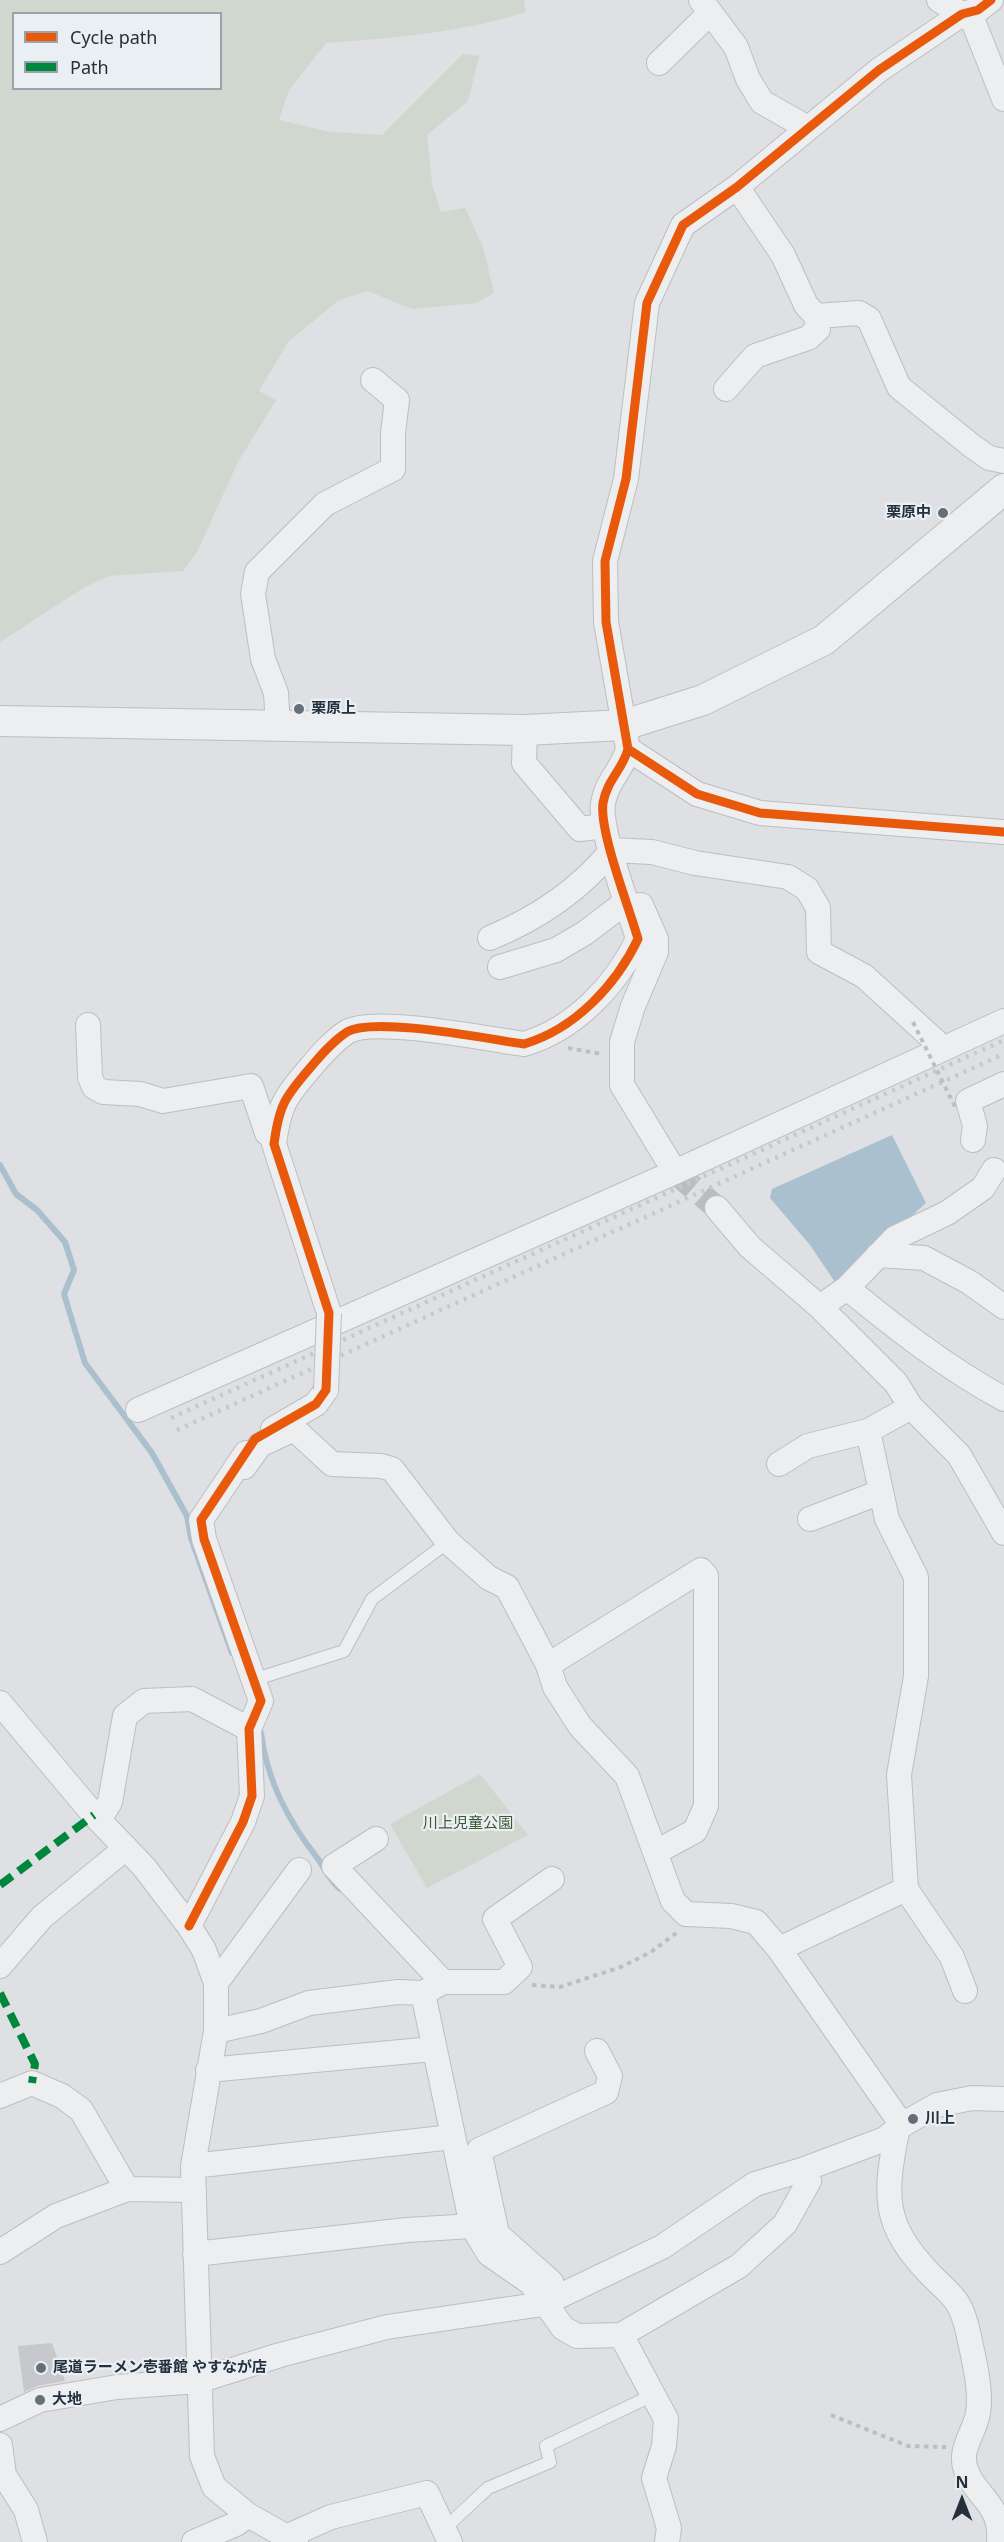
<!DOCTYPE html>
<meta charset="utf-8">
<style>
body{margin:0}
#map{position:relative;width:1004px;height:2542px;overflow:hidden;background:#dee0e3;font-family:"Noto Sans",sans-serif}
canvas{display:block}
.legend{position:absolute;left:12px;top:12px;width:210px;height:78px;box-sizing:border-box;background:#eaeff4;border:2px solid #9ba3aa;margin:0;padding:8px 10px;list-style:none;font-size:18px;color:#25303c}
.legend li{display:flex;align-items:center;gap:12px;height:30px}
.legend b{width:30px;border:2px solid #9ba3aa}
.north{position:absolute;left:932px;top:2470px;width:60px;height:60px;-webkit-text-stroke:4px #eaeff4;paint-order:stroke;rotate:0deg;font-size:16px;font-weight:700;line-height:24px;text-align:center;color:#25303c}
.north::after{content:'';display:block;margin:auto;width:21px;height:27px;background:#25303c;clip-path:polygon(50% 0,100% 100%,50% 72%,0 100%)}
</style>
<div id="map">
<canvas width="1004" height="2542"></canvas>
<ul class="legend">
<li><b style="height:8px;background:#e8590c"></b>Cycle path</li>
<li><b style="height:8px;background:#00873e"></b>Path</li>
</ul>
<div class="north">N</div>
</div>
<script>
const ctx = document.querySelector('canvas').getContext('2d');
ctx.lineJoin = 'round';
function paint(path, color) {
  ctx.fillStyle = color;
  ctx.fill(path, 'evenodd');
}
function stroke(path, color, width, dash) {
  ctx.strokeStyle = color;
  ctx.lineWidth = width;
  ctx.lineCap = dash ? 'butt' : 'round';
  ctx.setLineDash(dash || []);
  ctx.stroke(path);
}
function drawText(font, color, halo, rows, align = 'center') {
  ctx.font = font + ' "Noto Sans","Noto Sans JP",sans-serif';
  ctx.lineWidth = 4.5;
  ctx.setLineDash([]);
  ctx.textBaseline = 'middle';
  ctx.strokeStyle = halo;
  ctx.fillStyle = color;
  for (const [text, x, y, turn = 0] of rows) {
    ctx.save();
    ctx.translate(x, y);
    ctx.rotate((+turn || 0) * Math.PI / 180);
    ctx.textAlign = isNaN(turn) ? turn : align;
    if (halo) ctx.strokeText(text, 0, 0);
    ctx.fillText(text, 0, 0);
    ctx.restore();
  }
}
paint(new Path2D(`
 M0 0H524L526 12C460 33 394 38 326 43L289 90 279 120 330 132 382 135 463 54 479 56 468 101 427 135 432 184 441 212 465 208 483 247 494 293 476 303 412 309 368 291 339 300 288 342 259 391 276 400 238 462 197 552 183 571 109 576 85 587 0 642ZM14 14H220V88H14Z
 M480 1774 528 1835 427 1888 390 1824Z`), '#cfd7ce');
paint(new Path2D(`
 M892 1135 926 1203 837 1285 810 1245 770 1198 772 1189Z`), '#aac0cf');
stroke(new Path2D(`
 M0 1165 16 1194 37 1210 65 1242 74 1270 64 1294 85 1363 152 1453 187 1516 191 1538 232 1653
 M261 1733C267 1781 288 1821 318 1859 325 1869 330 1880 340 1889`), '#aac0cf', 6);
paint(new Path2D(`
 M52 2343 65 2381 37 2386 24 2392 18 2346Z`), '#c6c8cb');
stroke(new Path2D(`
 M675 1172 717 1208`), '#b9bdc2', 24, [24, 12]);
const service = new Path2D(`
 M253 1680 344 1651 372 1599 448 1542
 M444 2529 488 2488 550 2462 546 2446 653 2395`);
const minor = new Path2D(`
 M701 0 736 47 748 79 762 102 808 128
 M939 0 973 21 1004 99
 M991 0 978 10 962 14 879 70 737 187 683 225 647 303 626 479 605 561 606 622 628 749 697 794 760 813 1004 832
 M659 63 710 13
 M816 316 859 313 869 319 899 387 972 446 989 458 1004 461
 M726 389 755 356 808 338 818 329 816 316 806 305 783 255 737 187
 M278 726 276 693 263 659 253 594 257 572 325 504 393 469V433L397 400 373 380
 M525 730 524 763 580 829 604 826
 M641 905 656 939V952L633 1006 622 1042V1085L675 1172
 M490 938C538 918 579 891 612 850L652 852 695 863 788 877 807 889 818 908 819 952 864 976 943 1048
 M500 967 556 950 585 933 627 901
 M88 1025 90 1077 94 1087 103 1092 140 1094 163 1101 251 1086 267 1133 275 1137
 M973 1140 975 1126 968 1101 1004 1084
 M717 1208 750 1247 820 1307 896 1383 911 1407 959 1455 1004 1533
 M878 1255 924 1258 969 1282 1004 1307
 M847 1288C897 1329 947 1368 1004 1399
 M820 1307 847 1288 895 1238 947 1213 983 1188 994 1170
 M329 1313 274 1144C279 1105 285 1097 310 1068 321 1055 333 1041 347 1032 373 1016 488 1039 524 1044 575 1029 616 985 638 939 629 907 599 831 603 803 607 780 623 769 628 749
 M138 1410 675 1172 1004 1021
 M273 1429 316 1404 326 1390
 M868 1431 887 1519 916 1577V1676L899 1775 906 1889 952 1957 965 1991
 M779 1464 808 1446 868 1431 911 1407
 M237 1466 244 1467 260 1445 294 1429 332 1464 381 1466 392 1469 448 1542 489 1578 507 1587 548 1665 555 1687 580 1726 627 1776 673 1901 686 1914 731 1916 756 1922 779 1949 902 2125
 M810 1519 881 1492
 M548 1665 701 1570 706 1576V1806L695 1831 656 1852
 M0 1703 94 1815 144 1867 189 1926 204 1950 216 1983V2031L193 2166 202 2456 214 2487 248 2515 296 2542
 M99 1820 110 1802 125 1716 144 1701 192 1699 249 1729
 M376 1839 334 1866 443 1982
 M189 1926 243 1822 252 1796 249 1729 261 1701 204 1539 201 1520 246 1453
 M779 1949 906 1889
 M0 1966 42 1917 126 1848
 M216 1983 299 1870
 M423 1993 472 2226 489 2254 531 2283 563 2328 577 2336 621 2335 666 2419 664 2446 654 2478 669 2528 667 2542
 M216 2031 261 2021 309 2003 398 1992 423 1993 443 1982H504L520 1967 495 1919 552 1879
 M208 2070 433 2049
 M0 2096 32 2083 62 2096 81 2110 127 2189
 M897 2132C884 2196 883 2225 929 2273 952 2297 960 2297 968 2332 973 2356 982 2389 978 2413 975 2432 958 2450 966 2470 976 2498 1002 2503 999 2542
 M193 2166 452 2137
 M0 2252 56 2216 127 2189 194 2190
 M195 2254 407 2230 472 2226
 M543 2304 551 2282 497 2234 479 2150 606 2092 610 2076 597 2051
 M621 2335 739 2266 785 2224 809 2181 802 2170
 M0 2419 40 2400 117 2387 198 2381 280 2355 387 2327 543 2304 662 2247 755 2184 802 2170 885 2139 902 2125 937 2105 972 2098 1004 2099
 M0 2445 4 2475 26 2510 35 2542
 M286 2537 331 2517 427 2493 450 2542
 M194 2542 236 2524 248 2515`);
const tertiary = new Path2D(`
 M0 721 525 730 624 725 703 700 824 640 1004 489`);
stroke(service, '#bcbec1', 14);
stroke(minor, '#bcbec1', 26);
stroke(tertiary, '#bcbec1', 32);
stroke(new Path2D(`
 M568 1048 602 1054
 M532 1985 560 1987 621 1967 651 1952 679 1931
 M831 2415 908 2446 946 2447`), '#bcbfc2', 4, [4.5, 4.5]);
stroke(service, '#edeef0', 12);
stroke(minor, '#edeef0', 24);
stroke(tertiary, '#edeef0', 30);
stroke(new Path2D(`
 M171 1418 1004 1040
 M177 1430 1004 1054`), '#c6c8cb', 4.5, [3, 6]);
const minorBridge = new Path2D(`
 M326 1390 329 1313`);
stroke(minorBridge, '#bcbec1', 26, []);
stroke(new Path2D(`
 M913 1022 955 1107`), '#bcbfc2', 4, [4.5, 4.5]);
stroke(minorBridge, '#edeef0', 24);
stroke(new Path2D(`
 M0 1885 94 1815
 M0 1993 35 2064 32 2083`), '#00873e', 8, [15, 8]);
stroke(new Path2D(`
 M991 0 978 10 962 14 879 70 737 187 683 225 647 303 626 479 605 561 606 622 628 749 697 794 760 813 1004 832
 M189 1926 243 1822 252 1796 249 1729 261 1701 204 1539 201 1520 255 1439 316 1404 326 1390 329 1313 274 1144C279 1105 285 1097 310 1068 321 1055 333 1041 347 1032 373 1016 488 1039 524 1044 575 1029 616 985 638 939 629 907 599 831 603 803 607 780 623 769 628 749`), '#e8590c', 9);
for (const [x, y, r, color] of [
 [943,513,6,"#666e76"],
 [299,709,6,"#666e76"],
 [913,2119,6,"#666e76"],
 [41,2368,6,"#666e76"],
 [40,2400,6,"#666e76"]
]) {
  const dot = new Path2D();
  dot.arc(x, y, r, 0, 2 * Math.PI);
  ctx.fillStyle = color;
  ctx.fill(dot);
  stroke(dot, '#eaeff4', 2);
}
drawText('bold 15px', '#25303c', '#eaeff4', [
 ["栗原中",931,513,"right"],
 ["栗原上",311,709],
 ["川上",925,2119],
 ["尾道ラーメン壱番館 やすなが店",53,2368],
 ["大地",52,2400]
], 'left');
drawText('15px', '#3d5832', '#eaeff4', [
 ["川上児童公園",468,1824]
]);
</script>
